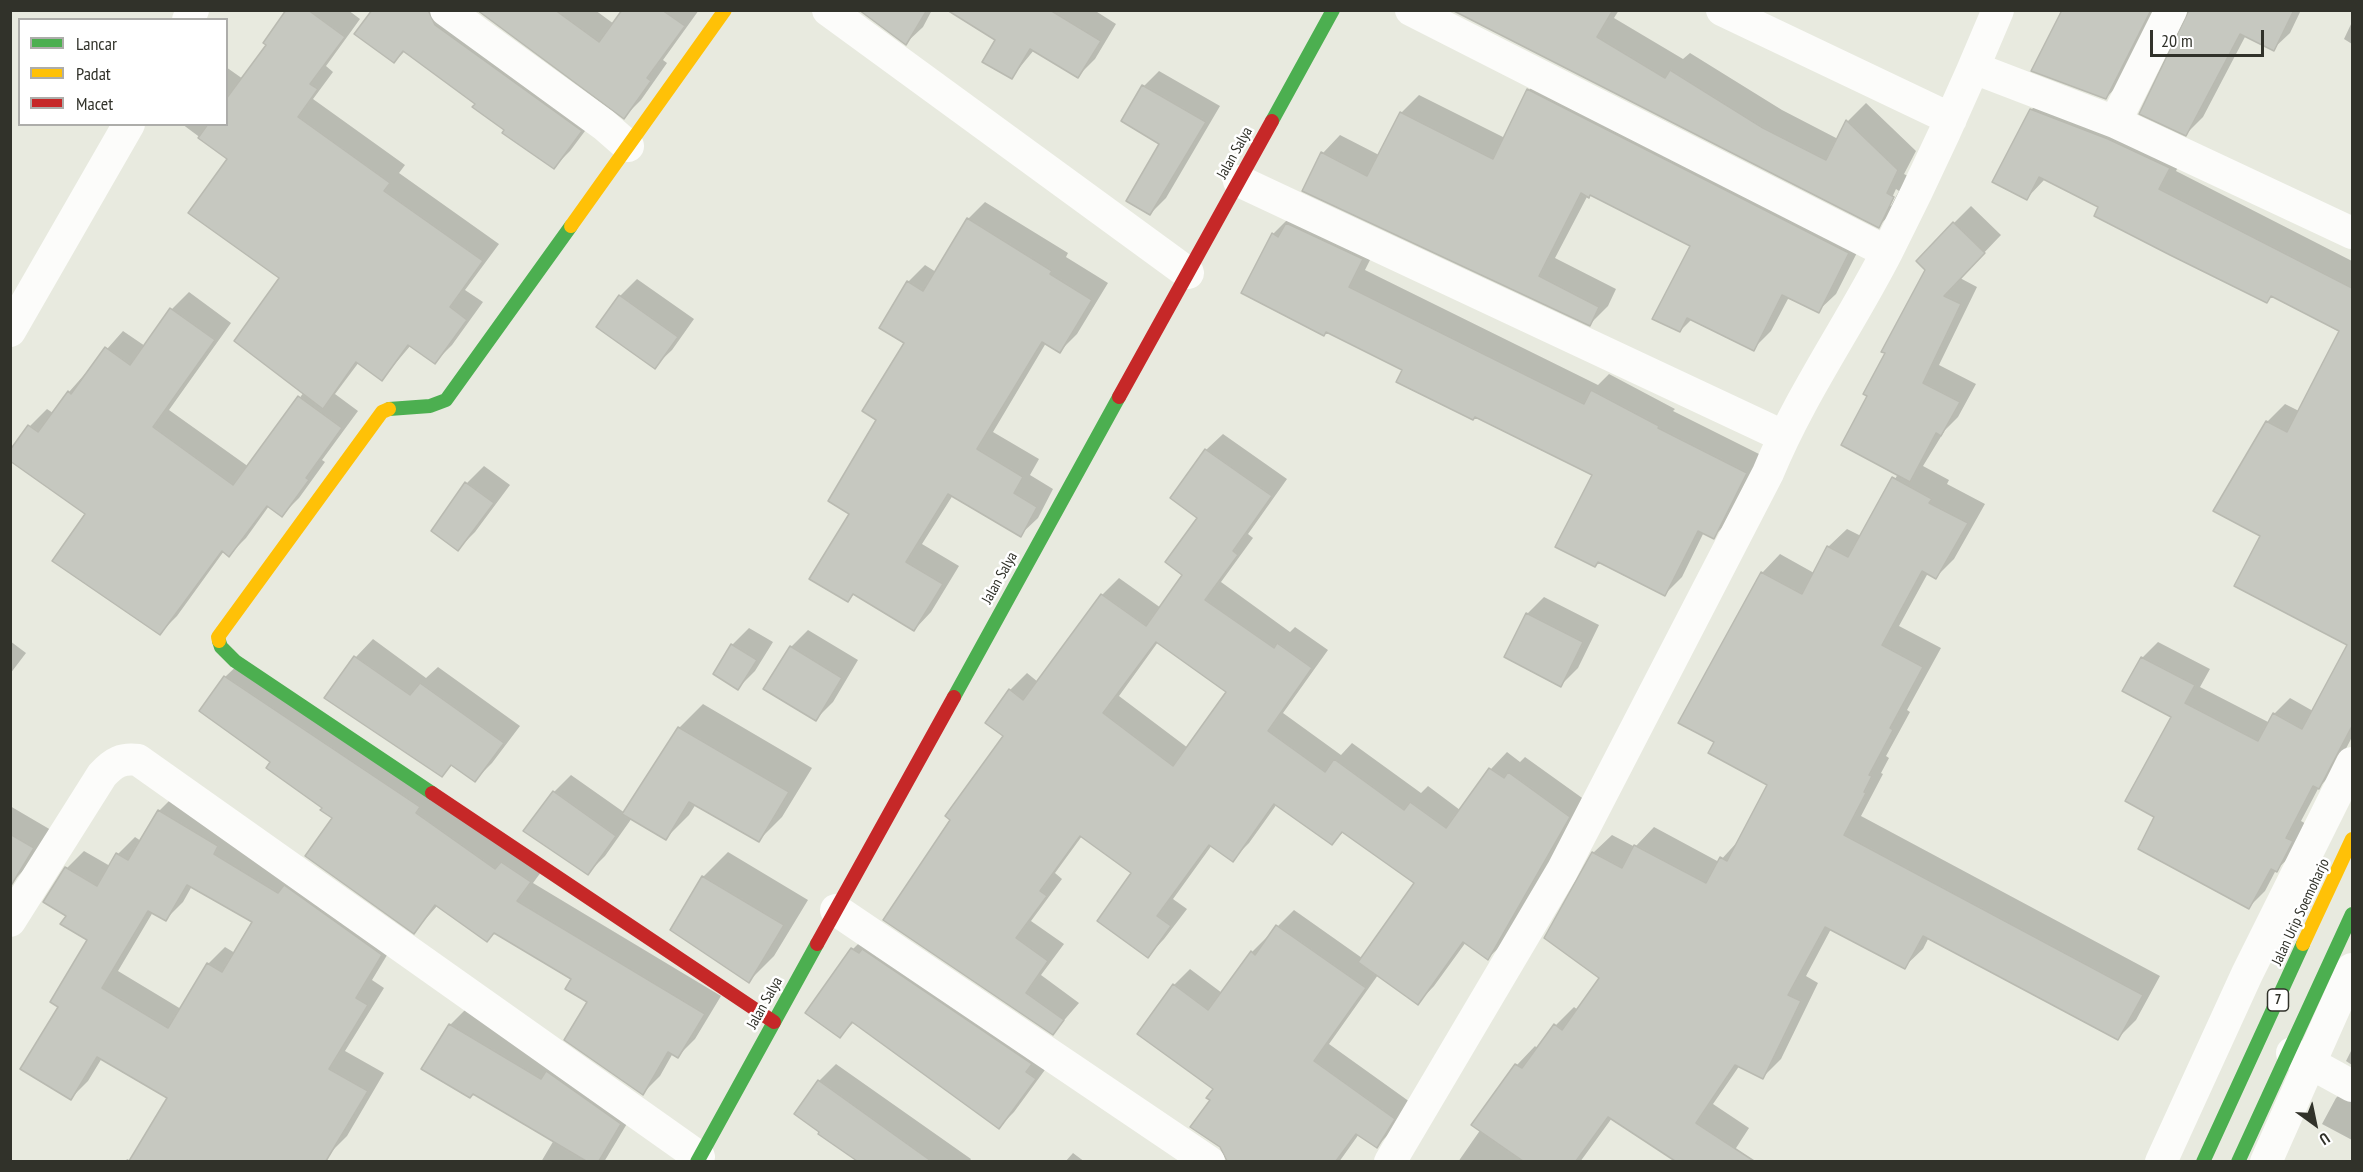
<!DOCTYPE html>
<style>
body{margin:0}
#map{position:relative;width:2363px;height:1172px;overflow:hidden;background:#e8eadf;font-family:"PT Sans Narrow",sans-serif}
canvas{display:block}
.frame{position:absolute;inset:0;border:12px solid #31322a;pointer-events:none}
.legend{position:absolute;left:18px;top:18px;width:210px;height:108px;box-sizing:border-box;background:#fff;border:2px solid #adadaa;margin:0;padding:8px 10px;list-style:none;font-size:18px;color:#31322a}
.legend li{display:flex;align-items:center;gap:12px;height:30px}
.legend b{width:30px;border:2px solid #adadaa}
.north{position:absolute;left:2285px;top:1094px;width:60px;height:60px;-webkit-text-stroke:4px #fff;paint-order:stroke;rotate:147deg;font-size:16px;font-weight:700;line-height:24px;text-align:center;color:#31322a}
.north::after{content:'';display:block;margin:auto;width:21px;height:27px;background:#31322a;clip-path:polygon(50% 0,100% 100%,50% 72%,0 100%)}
.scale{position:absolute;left:2150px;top:30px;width:114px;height:27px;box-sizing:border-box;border:3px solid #31322a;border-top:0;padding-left:8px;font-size:18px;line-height:21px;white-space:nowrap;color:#31322a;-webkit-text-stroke:4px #fff;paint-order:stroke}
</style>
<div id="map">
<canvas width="2363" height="1172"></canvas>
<div class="frame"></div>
<ul class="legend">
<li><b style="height:8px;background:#4caf50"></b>Lancar</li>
<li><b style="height:8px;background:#ffc107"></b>Padat</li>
<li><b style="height:8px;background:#c62828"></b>Macet</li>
</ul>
<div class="north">U</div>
<div class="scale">20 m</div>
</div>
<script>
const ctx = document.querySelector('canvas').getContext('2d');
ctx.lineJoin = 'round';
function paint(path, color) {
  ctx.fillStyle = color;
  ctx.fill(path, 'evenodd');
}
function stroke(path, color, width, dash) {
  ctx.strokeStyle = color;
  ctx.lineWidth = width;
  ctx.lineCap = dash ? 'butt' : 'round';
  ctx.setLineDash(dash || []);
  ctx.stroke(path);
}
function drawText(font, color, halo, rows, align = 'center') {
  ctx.font = font + ' "PT Sans Narrow",sans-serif';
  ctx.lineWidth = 5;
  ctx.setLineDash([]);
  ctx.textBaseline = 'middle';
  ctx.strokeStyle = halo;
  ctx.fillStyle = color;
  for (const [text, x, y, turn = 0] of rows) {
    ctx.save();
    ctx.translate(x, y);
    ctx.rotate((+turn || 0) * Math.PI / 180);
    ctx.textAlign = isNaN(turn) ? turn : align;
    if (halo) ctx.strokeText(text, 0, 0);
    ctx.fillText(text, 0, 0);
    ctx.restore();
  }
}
paint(new Path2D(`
 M288 10H348L360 19 326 66 333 72 313 99 405 165 399 173 499 244 465 290 483 302 452 345 435 362 411 345 382 379 359 362 335 394 358 411 322 460 325 462 299 498 282 515 269 506 246 538 229 555 224 551 177 616 160 633 87 514 10 452 30 426 47 409 53 413 69 392 123 331 145 346 172 309 189 292 231 323 169 410 249 467 304 392 281 277 229 159 182 124H226V67L243 79 268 45Z
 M374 10H454L597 115 570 151 554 167 477 103 405 51 394 62Z
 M480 10H595L614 24 624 10H699L663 60 667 63 641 100 624 117Z
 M864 10H932L923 27 906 43Z
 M950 10H1094L1116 24 1095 59 1078 76 1034 50 1011 78 997 39Z
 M1455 10H1619L1614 18 1683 59 1690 53 1782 110 1838 139 1848 121 1866 103 1916 151 1904 174 1912 178 1897 207 1879 226ZM1896 189 1899 191 1891 206H1888Z
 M2058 10H2158L2122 81 2106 98 2063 13Z
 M2190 10H2301L2290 33 2273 49 2246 35 2203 117 2186 134Z
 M2352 22V44L2344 39Z
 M1159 71 1220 106 1166 198 1150 214 1161 144 1144 86Z
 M1546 72 1866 235 1836 294 1818 311 1789 297 1771 331 1753 349 1692 319 1680 331 1692 245 1591 194 1588 195 1555 258 1616 289 1608 306 1590 324 1323 153 1340 135 1379 155 1401 113 1419 95 1505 138 1529 90Z
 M2049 92 2187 149 2176 171 2352 261V737L2334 772 2319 787 2301 821 2308 825 2293 854 2276 870 2265 891 2249 907 2157 817 2173 717 2124 691 2142 658 2158 642 2210 669 2200 687 2270 723 2274 714 2290 698 2313 711 2350 645 2267 422 2285 404 2299 411 2340 332 2334 329 2335 327 2273 295 2267 301 2100 207 2045 179 2027 198 2031 110Z
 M985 202 1068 253 1066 257 1108 283 1077 334 1060 351 1046 343 993 432 1039 459 1030 475 1053 489 1038 518 1020 535 953 495 922 544 959 566 931 612 914 630 854 594 848 600 851 513 906 342 908 282 925 265 936 272 968 219Z
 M1971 206 2001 235 1960 278 1977 287 1939 365 1976 384 1958 417 1945 430 1923 466 1949 480 1947 484 1985 504 1954 559 1936 577 1928 573 1899 626 1941 648 1907 710 1910 712 1886 756 1889 758 1881 773 1883 774 1861 816 2160 976 2136 1020 2118 1038 1929 937 1923 949 1904 967 1831 929 1806 976 1818 983 1781 1059 1763 1077 1740 1065 1713 1104 1749 1128 1727 1162H1677L1612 1118 1580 1162H1458L1481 1129 1474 1124 1517 1065 1535 1046 1538 1049 1556 1025 1574 1007 1578 1010 1601 977 1593 853 1612 835 1635 847 1654 827 1719 862 1740 839 1769 784 1716 741 1762 573 1780 554 1814 573 1828 547 1847 529 1861 536 1898 474 1954 223Z
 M1290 217 1379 242 1365 270 1598 385 1609 374 1675 409 1673 411 1763 456 1730 520 1713 537 1704 532 1682 577 1665 594 1599 561 1595 565 1594 474 1404 369 1273 234Z
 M637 279 694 319 672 350 654 367 620 296Z
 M1223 434 1287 479 1248 534 1253 538 1221 582 1290 632 1295 627 1328 650 1283 713 1341 755 1352 743 1421 793 1428 786 1460 810 1491 769 1507 752 1520 762 1525 757 1585 800 1505 942 1488 958 1466 942 1434 986 1418 1003 1378 975 1329 1044 1410 1102 1394 1129 1378 1145 1359 1134 1339 1162H1228L1212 1100 1215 1088 1174 985 1190 969 1222 993 1252 952 1294 910 1362 958 1416 882 1344 831 1332 844 1277 804 1249 843 1232 860 1212 845 1173 899 1187 909 1164 939 1148 956 1133 873 1082 836 1055 873 1062 879 1031 921 1064 944 1041 975 1079 1003 1053 1033 885 920 1005 735 1010 690 1027 673 1038 682 1102 595 1119 578 1161 608 1184 575 1199 517 1206 450ZM1158 642 1228 692 1188 748 1119 696Z
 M484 466 510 485 475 532 458 549 467 483Z
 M1544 597 1599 625 1578 668 1561 685 1527 614Z
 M749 628 773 642 755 671 738 688 732 645Z
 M808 630 858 660 833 702 816 719 791 647Z
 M373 639 426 678 438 667 520 726 492 763 475 780 453 764 442 775 326 697 356 657Z
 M10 641 26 653 10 674Z
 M243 660 547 864 533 883 721 996 695 1039 678 1056 673 1053 660 1076 643 1093 573 979 495 932 438 905 414 932 334 818 272 762 225 677Z
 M703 704 812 768 782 817 758 841 696 804 689 815 666 838 632 818 605 856 588 873 554 792 571 775 625 813 679 728Z
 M176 794 398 937 372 980 384 988 345 1051 384 1073 347 1136 330 1153 284 1127 264 1162H125L127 1159 131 1161 169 1098 102 1058 88 1081 71 1098 60 1006 90 940 68 915 45 902 67 868 84 851 110 866 118 854 135 837 141 841 159 811ZM192 886 255 922 235 953 225 947 208 964 181 1009 118 971 153 912 166 919 183 902Z
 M10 806 51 830 29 865 12 882Z
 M728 852 808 900 774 956 749 981 703 877Z
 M868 934 1050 1063 1014 1112 999 1127 854 1022 840 1036 853 949Z
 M467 1008 637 1107 604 1162H541L554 1140 450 1025Z
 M2352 1049V1065L2346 1061Z
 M836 1064 971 1159 969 1162H861L796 1114 819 1081Z
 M2352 1082V1140L2322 1124 2336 1098Z
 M1073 1153 1085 1162H1065Z`), '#0003');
const building = new Path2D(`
 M286 10H308L345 37 310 84 318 89 298 117 390 183 384 191 483 261 450 307 467 320 435 364 408 345 382 381 356 362 323 409 234 341 279 278 188 213 227 159 198 138 208 124H226V99L266 45 263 43Z
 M372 10H428L435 25 582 131 554 169 502 133 504 130 472 107 475 104 403 51 394 63 354 34Z
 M477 10H555L599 42 622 10H662L685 26 647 78 651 81 624 119Z
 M859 10H927L906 45Z
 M947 10H1050L1101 41 1078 78 1030 49 1012 79 982 62 995 40Z
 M1452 10H1613L1597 37 1665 78 1670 70 1763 128 1826 160 1846 120 1898 170 1887 193 1894 197 1879 228Z
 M2062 10H2151L2106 99 2031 71Z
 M2189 10H2294L2274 51 2240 34 2186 136 2139 114Z
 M1142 85 1206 122 1150 215 1126 201 1159 144 1121 121Z
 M1527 89 1849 253 1819 313 1782 295 1754 351 1687 318 1680 332 1652 319 1690 246 1590 195 1589 198 1581 193 1539 276 1599 307 1590 326 1302 191 1321 152 1367 176 1400 112 1493 159Z
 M2030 109 2108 139 2170 168 2159 189 2352 288V726L2319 789 2313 786 2286 838 2293 841 2277 872 2271 869 2249 909 2138 849 2154 817 2125 801 2171 717 2122 691 2141 657 2195 685 2185 703 2258 741 2273 713 2302 729 2347 645 2234 586 2260 536 2213 511 2266 421 2287 432 2339 331 2271 296 2267 303 2170 255 2094 216 2098 207 2039 177 2027 200 1992 182Z
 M967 218 1052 271 1050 274 1092 300 1060 353 1042 342 977 449 1023 477 1014 493 1037 507 1021 537 948 494 906 562 943 584 914 631 853 594 848 602 809 579 849 514 828 501 876 420 862 411 904 343 879 328 907 281 923 291Z
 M1953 222 1985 253 1944 296 1961 304 1923 383 1960 402 1941 436 1936 433 1910 482 1841 445 1867 396 1863 394 1885 353 1881 352 1925 270 1916 261Z
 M1286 223 1363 259 1349 287 1584 404 1591 390 1659 426 1658 428 1747 473 1714 539 1698 531 1665 596 1598 562 1595 567 1555 547 1592 475 1475 417 1473 420 1396 382 1402 370 1326 332 1324 336 1241 293 1272 233 1278 237Z
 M619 295 678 337 655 369 596 327Z
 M170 308 215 340 153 427 233 485 298 396 342 428 306 478 309 480 282 517 267 506 229 557 222 551 160 635 52 561 85 514 10 461V450L28 425 38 432 68 391 71 394 105 347 130 365Z
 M1205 449 1272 496 1233 551 1238 555 1205 600 1274 648 1277 643 1312 668 1268 731 1325 772 1334 759 1404 810 1410 802 1446 828 1489 768 1504 778 1508 772 1570 817 1488 960 1463 942 1418 1005 1358 962 1414 883 1342 832 1332 845 1274 804 1233 862 1209 845 1157 916 1171 926 1148 958 1097 921 1131 873 1080 836 1040 891 1047 896 1016 938 1048 961 1026 993 1064 1020 1053 1035 883 920 950 820 945 816 1003 736 985 723 1009 689 1023 700 1101 594 1146 626 1182 575 1165 562 1197 518 1170 498ZM1156 642 1226 692 1173 766 1103 713Z
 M1892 477 1932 499 1929 503 1968 523 1936 579 1922 571 1882 645 1923 667 1890 728 1893 730 1869 775 1872 776 1864 792 1866 793 1844 835 2143 995 2118 1040 1923 936 1905 969 1825 927 1788 995 1801 1001 1763 1079 1735 1065 1696 1123 1754 1161H1675L1608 1117 1576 1161H1523L1471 1125 1515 1064 1522 1068 1554 1024 1562 1030 1599 978 1544 938 1592 852 1622 868 1634 845 1706 883 1720 857 1727 861 1767 785 1708 753 1714 742 1678 723 1761 572 1802 594 1827 546 1848 557Z
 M465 482 494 503 458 551 431 531Z
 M1526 613 1583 642 1561 687 1504 657Z
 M731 644 757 660 738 690 713 674Z
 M790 646 842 678 816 721 763 689Z
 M354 656 410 695 420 683 504 743 475 782 451 765 442 777 324 698Z
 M224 676 420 807 416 813 495 869 501 862 531 882 517 901 705 1014 678 1058 668 1052 643 1095 564 1040 587 1002 565 989 571 979 494 933 487 942 435 905 414 934 305 856 332 818 320 810 322 808 266 768 270 762 199 711Z
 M678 727 789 792 759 842 689 802 666 840 622 814Z
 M553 791 616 836 588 875 523 831Z
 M158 810 218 846 214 854 278 893 284 885 382 955 356 998 368 1005 329 1069 368 1091 326 1161H129L167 1098 97 1057 71 1100 20 1069 58 1007 50 1002 87 940 60 924 66 916 43 902 65 867 97 886 116 853 128 860ZM187 885 252 922 222 972 207 963 168 1028 102 988 148 911 166 921Z
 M10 834 34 848 12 884 10 883Z
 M702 876 784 925 749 983 670 930Z
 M1276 925 1366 988 1314 1061 1395 1119 1377 1148 1356 1134 1336 1161H1227L1220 1147 1190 1127 1210 1100 1206 1098 1213 1089 1137 1034 1173 984 1208 1010 1251 951 1255 955Z
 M851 948 859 953 862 949 1032 1064 1026 1072 1036 1079 999 1129 852 1022 840 1038 805 1013Z
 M449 1024 541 1079 546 1071 621 1124 599 1161H586L473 1094 470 1098 421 1069Z
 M818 1080 931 1161H857L818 1134 819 1132 794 1114Z`);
paint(building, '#c6c8c0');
stroke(building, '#b9bab1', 1.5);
stroke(new Path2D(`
 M446 10 604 125 628 146
 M828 10 1188 273
 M1411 10 1887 252
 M1722 10 1951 119
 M188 20 193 10
 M1974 68 2115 122 2352 233
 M2115 122 2171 10
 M1239 181 1783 436
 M10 331 129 124
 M836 910 1209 1162
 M10 921 102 775C114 762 122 758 138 760L699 1157
 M2292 1053 2352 1086
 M1390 1162 1562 871 1768 473C1800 395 1849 326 1887 252 1927 173 1964 92 1998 10
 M2161 1162 2247 974 2352 763
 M2266 1162 2352 969`), '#fcfcfa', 32);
stroke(new Path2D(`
 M1272 121 1333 10
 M389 409 430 406 446 400 571 226
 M219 641 221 647 235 661 432 793
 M954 697 1119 397
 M697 1162 817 944
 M2203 1162 2303 944
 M2238 1162 2352 914`), '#4caf50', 14);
stroke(new Path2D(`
 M571 226 725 10
 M219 641 218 637 382 412 389 409
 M2303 944 2352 839`), '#ffc107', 14);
stroke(new Path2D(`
 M1119 397 1272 121
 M432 793 774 1022
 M817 944 954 697`), '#c62828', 14);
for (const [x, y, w] of [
 [2278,1000,21]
]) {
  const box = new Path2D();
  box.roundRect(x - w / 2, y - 11, w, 22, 4.5);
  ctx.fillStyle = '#fff';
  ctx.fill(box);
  stroke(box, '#31322a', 1.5);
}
drawText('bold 14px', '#31322a', null, [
 ["7",2278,1000]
]);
drawText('15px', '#31322a', '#fff', [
 ["Jalan Salya",1235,153,-61],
 ["Jalan Salya",1000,578,-61],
 ["Jalan Urip Soemoharjo",2301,912,-65],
 ["Jalan Salya",765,1003,-61]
]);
</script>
